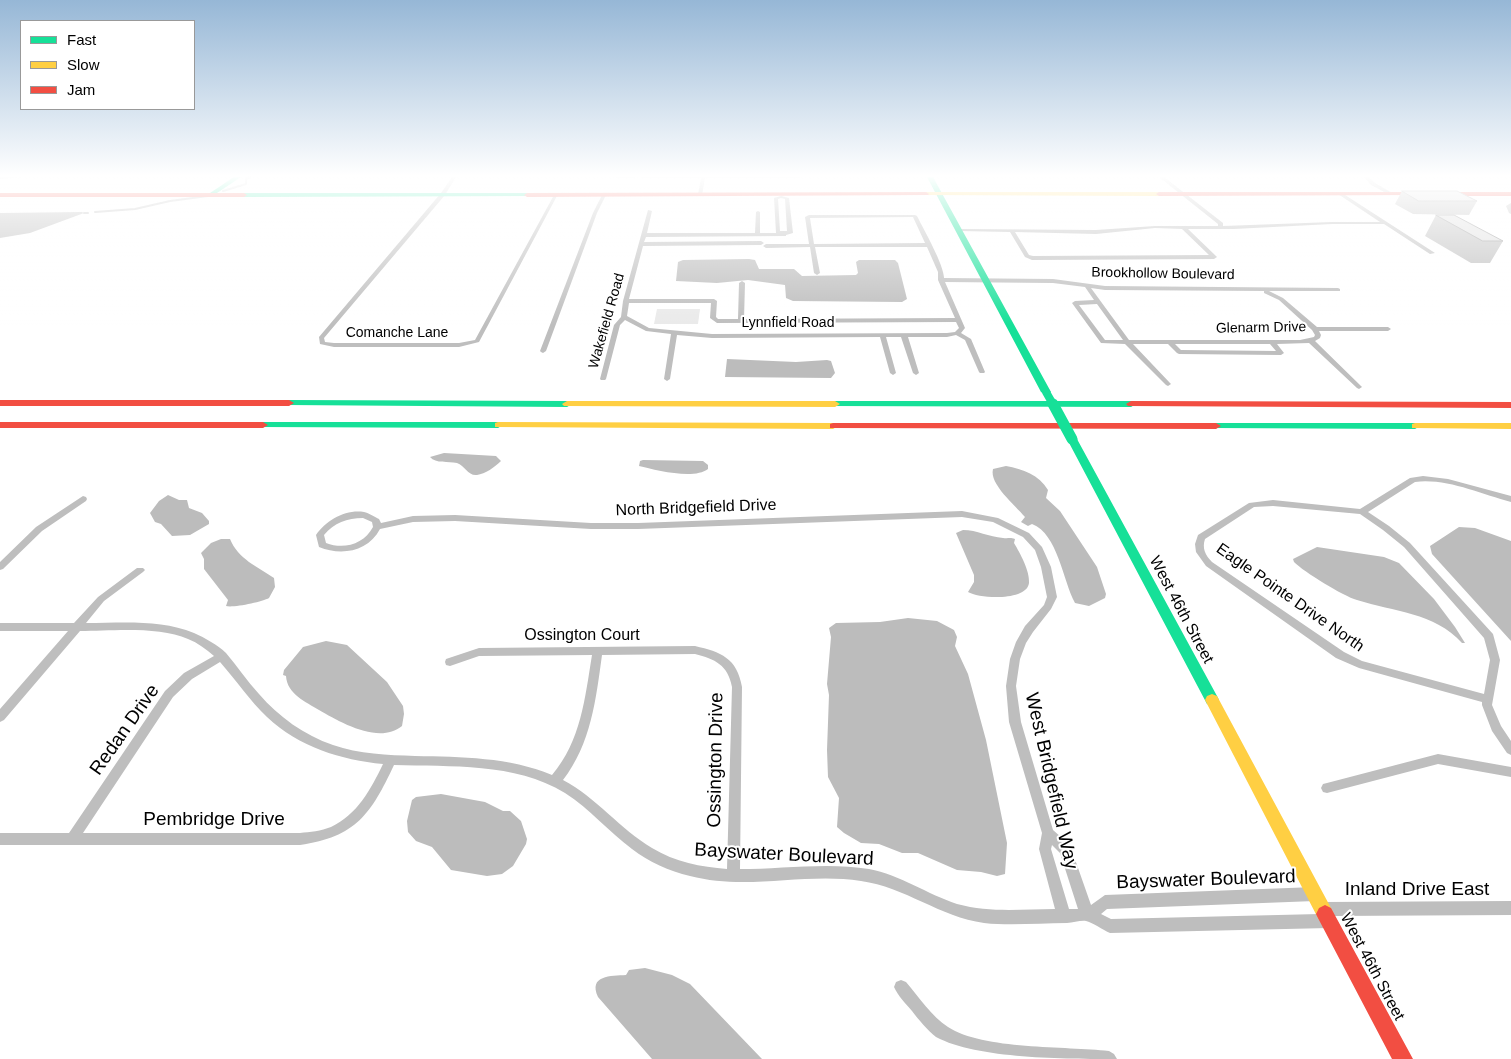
<!DOCTYPE html>
<style>
body{margin:0}
#map{position:relative;width:1511px;height:1059px;overflow:hidden;background:#fff;font-family:Arial,sans-serif}
canvas{display:block}
.legend{position:absolute;left:20px;top:20px;width:175px;height:90px;box-sizing:border-box;background:#fff;border:1px solid #999;margin:0;padding:6px 9px;list-style:none;font-size:15px;color:#000}
.legend li{display:flex;align-items:center;gap:10px;height:25px}
.legend b{width:25px;border:1px solid #999}
</style>
<div id="map">
<canvas width="1511" height="1059"></canvas>
<ul class="legend">
<li><b style="height:6px;background:#16e098"></b>Fast</li>
<li><b style="height:6px;background:#ffcf43"></b>Slow</li>
<li><b style="height:6px;background:#f24e42"></b>Jam</li>
</ul>
</div>
<script>
const ctx = document.querySelector('canvas').getContext('2d');
ctx.lineJoin = 'round';
function paint(path, color) {
  ctx.fillStyle = color;
  ctx.fill(path, 'evenodd');
}
function stroke(path, color, width, dash) {
  ctx.strokeStyle = color;
  ctx.lineWidth = width;
  ctx.lineCap = dash ? 'butt' : 'round';
  ctx.setLineDash(dash || []);
  ctx.stroke(path);
}
function drawText(font, color, halo, rows, align = 'center') {
  ctx.font = font + ' Arial,sans-serif';
  ctx.lineWidth = 4;
  ctx.setLineDash([]);
  ctx.textBaseline = 'middle';
  ctx.strokeStyle = halo;
  ctx.fillStyle = color;
  for (const [text, x, y, turn = 0] of rows) {
    ctx.save();
    ctx.translate(x, y);
    ctx.rotate((+turn || 0) * Math.PI / 180);
    ctx.textAlign = isNaN(turn) ? turn : align;
    if (halo) ctx.strokeText(text, 0, 0);
    ctx.fillText(text, 0, 0);
    ctx.restore();
  }
}
paint(new Path2D(`
 M657 309H700L698 324H654Z`), '#eaeaea');
paint(new Path2D(`
 M82 212 84 213 30 233 0 238V213Z
 M749 259 755 260 759 269H794L802 276 856 275 858 273 856 262 859 260H895L898 263 907 299 902 302 793 301 786 298 785 285 748 280 717 283 676 281 678 262 683 260Z
 M727 359 796 362 827 360 831 361 835 373 831 378 725 377Z
 M444 453 496 456 501 461C495 467 485 474 477 475 468 476 465 466 457 463 448 461 436 464 430 457Z
 M643 460 703 461 708 465V469C694 480 655 470 639 466L640 461Z
 M1006 466C1023 469 1039 475 1048 490L1046 498 1060 511 1097 567 1106 594 1105 598 1089 606 1075 603C1063 581 1058 534 1032 524L1028 526 1021 522 1025 517C1015 505 989 484 993 469Z
 M168 495 179 500H187L189 508 202 513 209 521V524L190 535 172 536 161 524 155 522 150 513 159 501Z
 M1459 527 1475 528 1511 541V641L1432 554 1430 546Z
 M963 530C977 530 989 537 1003 538 1009 539 1009 537 1015 539L1014 543C1020 553 1030 571 1029 583 1027 601 980 599 968 592L974 582V575L956 533Z
 M221 539H230C238 559 258 567 274 578L275 587 269 598C262 602 233 608 226 606L228 600 204 569V559L201 553 211 543Z
 M1317 547 1384 557 1399 563 1434 599 1455 627 1465 643H1462C1434 612 1394 612 1357 600 1343 596 1304 572 1294 562L1293 559Z
 M908 618 937 621 954 630 957 637 955 646 968 674 986 740 1007 843 1005 874 997 876 981 872 957 870 918 853H902L879 844 861 843 844 833 837 827 839 798 828 777 827 750 829 695 827 684 831 637 829 628 836 623 880 622Z
 M326 641 347 645 387 682 403 706 404 714 402 726C379 745 340 722 319 710 306 702 287 694 286 676L283 675 284 670 303 647Z
 M441 794 485 802 503 811H510L521 821 527 839 526 844 513 866 502 874 487 876 451 870 432 847 416 841 408 832 407 821 412 800 416 797Z
 M645 968 672 975 690 984 762 1059H652L598 997C588 975 611 976 626 975L629 970Z`), '#bcbcbc');
stroke(new Path2D(`
 M223 191 246 184V179L251 177
 M95 212 135 209 170 201 208 196
 M84 213H88`), '#bcbcbc', 2);
paint(new Path2D(`
 M0 177H24L0 179Z
 M452 177H456L445 195 324 338 325 342 334 343H459L475 340 554 195 558 194 479 342 459 347H334L320 344 319 337 441 193Z
 M615 177H636L634 178H617Z
 M640 177H801L799 178H705L702 195 700 196 698 195 701 178H642Z
 M1159 177H1164L1223 223V226L1332 222H1380L1338 194 1342 193 1435 253 1430 254 1384 224H1332L1234 229H1188L1216 256 1217 257 1214 259 1032 260 1025 257 1010 232 960 231 958 230 960 229 1096 230 1155 226H1218V224ZM1155 228 1182 229 1209 255 1033 256 1029 255 1015 232 1096 234Z
 M1364 177H1368L1375 183 1394 194 1390 195 1371 185Z
 M604 194 606 195 597 213 546 351 543 353 541 352 540 351 593 213 602 195Z
 M781 196 789 198 793 233 786 235V236L646 237 644 242 761 241 764 243 761 245 643 246 629 299H714L717 301 716 317 718 319H738L739 283 742 281 745 283 744 319 955 318 938 280V272L927 247H815L820 273 817 275 814 273 810 247 766 248 763 246 766 244H809L805 217 809 215H915L917 216C924 230 944 265 944 278L1053 279 1105 286 1338 288 1340 289V291H1269L1283 298 1317 327H1388L1391 329 1388 331H1319L1321 335 1320 338 1315 341 1361 386 1362 387 1359 389 1357 388 1309 343 1277 344 1284 353 1281 355 1179 354 1177 353 1168 344H1133L1170 383 1171 384 1168 386 1166 385 1125 344 1101 343 1072 303 1075 301 1094 300 1085 287 1053 283 945 282 965 328 961 333 971 339 985 372 984 373H980L979 372 965 340 956 335 947 337H908L919 373 916 375 913 373 901 337H886L896 373 893 375 890 373 880 337 712 338 677 335 670 379 667 381 664 379 671 334 646 331 625 320 620 325 606 379 605 380H601L600 379 614 325 621 317 623 301 648 210 652 211 647 233H755L756 212 758 211 760 212V233H776L774 198ZM781 198 785 199 787 231H780L778 199ZM913 217 925 243 814 244 810 218ZM1091 288 1105 290 1264 291V293L1279 300 1312 330 1315 335 1314 337 1300 340H1129ZM629 303H711L710 318 717 323 956 322 959 328 955 332 947 333 712 334 649 328 627 316ZM1097 304 1123 340H1105L1079 305ZM1175 344H1270L1276 351 1181 350Z
 M1511 203V214L1509 213 1506 206Z
 M1423 476 1448 479 1511 496V502C1480 494 1447 478 1415 482L1368 512 1389 526 1410 543 1493 634 1500 660 1492 705 1501 726 1511 741V755L1507 753 1492 731 1482 705V702L1359 668 1336 658 1206 566 1196 552 1195 544 1198 535 1249 503 1273 500 1360 509 1410 478ZM1273 506 1360 514 1383 530 1404 547 1484 638 1490 660 1484 694 1362 661 1344 652 1212 562C1205 555 1202 548 1205 539L1254 507Z
 M83 496 86 497 87 499 86 501 42 531 3 569 0 570V562L36 527Z
 M962 511 998 518 1029 533 1042 547 1051 567 1057 597 1051 609 1033 632 1026 643 1020 659 1016 686 1021 722 1053 830 1070 845 1091 905 1105 895 1315 887 1320 889 1322 894 1320 899 1315 901 1107 909 1101 914 1111 919 1320 914 1316 909 1318 904 1323 902 1511 901V915L1333 916 1336 921 1334 926 1329 928 1110 933C1103 930 1092 922 1086 921 1081 920 1073 923 1067 923 1040 923 1011 926 984 923 940 917 905 887 861 881 805 872 747 891 690 876 669 871 649 862 632 849 609 832 590 809 565 793 514 762 451 767 394 765 371 814 356 837 300 845H0V833H69L165 691 184 673 214 656C206 649 198 643 188 639 159 626 111 631 80 631L4 720 0 722V709L68 631H0V623H74L98 597 137 568H143L145 570 143 572 104 601 86 623C121 623 161 619 194 633 205 638 218 645 226 653 237 666 247 681 259 694 279 717 304 735 333 745 359 754 388 755 415 756 462 757 509 757 552 775 581 741 585 698 592 655L479 656 450 666 446 665 445 662 446 659 479 648 695 646C721 652 737 658 742 687L740 869C780 869 829 862 869 869 900 875 927 894 957 904 990 913 1022 909 1055 909L1039 849 1042 833 1009 722 1006 686 1010 659 1016 642 1025 626 1044 605 1047 597 1041 567 1035 550 1023 537 993 522 962 517 638 529H591L455 521 413 522 380 529C368 552 341 556 319 547L316 535C326 520 346 509 364 512 369 513 375 517 379 519L381 523 413 516 455 515 591 523H638ZM363 518 372 522 373 527C364 544 344 550 326 543L324 535C334 523 347 518 363 518ZM695 654C715 659 728 665 732 687L727 869C701 867 675 862 652 848 620 829 597 798 563 780 591 744 596 699 602 655ZM220 662C236 680 250 701 267 717 299 747 341 760 383 764 371 789 357 815 331 827 321 831 310 832 300 833H83L173 697 192 679ZM1052 845 1060 853 1078 909H1069L1051 849Z
 M1438 754 1511 767V777L1438 764 1327 793 1323 792 1321 788 1323 784 1327 783Z
 M901 980 906 982C918 996 932 1017 948 1027 983 1050 1066 1046 1109 1051L1114 1054 1117 1059C1066 1059 977 1059 936 1037 927 1030 919 1020 912 1011 906 1004 898 996 894 987L896 982Z`), '#bebebe');
paint(new Path2D(`
 M234 177H241L214 195H210V193Z
 M927 177H933L1051 392 1049 394 1046 395 1041 392Z
 M527 193 530 195 529 196 244 197 241 195 244 193Z
 M289 400 567 401 572 404 567 407 286 405V401Z
 M835 401H1131L1136 404 1131 407 832 406 830 404Z
 M263 422H498L503 425 498 428 260 427 258 425Z
 M1216 423H1415L1420 426 1415 429 1213 428V424Z
 M1072 436 1077 439 1217 696 1219 700 1217 704 1212 706 1207 704 1067 439Z`), '#16e098');
paint(new Path2D(`
 M926 192H1159L1162 194 1159 196 924 195 923 194Z
 M567 401H835L840 404 835 407 564 406 562 404Z
 M498 422 833 423 838 426 833 429 495 427V423Z
 M1415 423H1511V429L1412 428V424Z
 M1212 694 1217 696 1331 908 1334 914 1331 920 1325 923 1319 920 1205 700 1207 696Z`), '#ffcf43');
paint(new Path2D(`
 M926 192 929 194 928 195 527 197 524 195 527 193Z
 M1416 192 1419 194 1418 195 1159 196 1156 194 1159 192Z
 M1511 192V196H1449L1446 194 1449 192Z
 M0 193H244L247 195 244 197H0Z
 M0 400H289L294 403 289 406H0Z
 M1131 401 1511 402V408L1128 406 1126 404Z
 M0 422H263L268 425 263 428H0Z
 M833 423H1216L1221 426 1216 429 830 428V424Z
 M1325 905 1331 908 1413 1059H1392L1319 920 1316 914 1319 908Z`), '#f24e42');
stroke(new Path2D(`
 M1046 392 1054 406`), '#16e098', 8);
stroke(new Path2D(`
 M1053 404 1072 439`), '#16e098', 11);
paint(new Path2D(`
 M1402 191 1477 201 1469 215 1413 214 1395 204Z
 M1436 215 1503 241 1490 263H1471L1425 236Z`), '#bebebe');
const building = new Path2D(`
 M1402 191H1457L1477 201H1419Z
 M1436 215H1454L1503 241H1483Z`);
paint(building, '#ddd');
stroke(building, '#9b9b9b', 1);
const sky = ctx.createLinearGradient(0, 0, 0, 325);
sky.addColorStop(0, '#96b7d6');
sky.addColorStop(0.54, '#fff');
sky.addColorStop(1, '#ffffff00');
ctx.fillStyle = sky;
ctx.fillRect(0, 0, 1511, 325);
drawText('14px', '#000', '#fff', [
 ["Brookhollow Boulevard",1163,274,1],
 ["Wakefield Road",607,321,-74],
 ["Lynnfield Road",788,323],
 ["Glenarm Drive",1261,328,-1],
 ["Comanche Lane",397,333]
]);
drawText('16px', '#000', '#fff', [
 ["North Bridgefield Drive",696,508,-2],
 ["Eagle Pointe Drive North",1290,598,35],
 ["West 46th Street",1181,610,62],
 ["Ossington Court",582,636],
 ["West 46th Street",1372,967,62]
]);
drawText('19px', '#000', '#fff', [
 ["Redan Drive",125,730,-55],
 ["Ossington Drive",716,760,-89],
 ["West Bridgefield Way",1051,781,77],
 ["Pembridge Drive",214,820],
 ["Bayswater Boulevard",784,855,3],
 ["Bayswater Boulevard",1206,880,-2],
 ["Inland Drive East",1417,890]
]);
</script>
